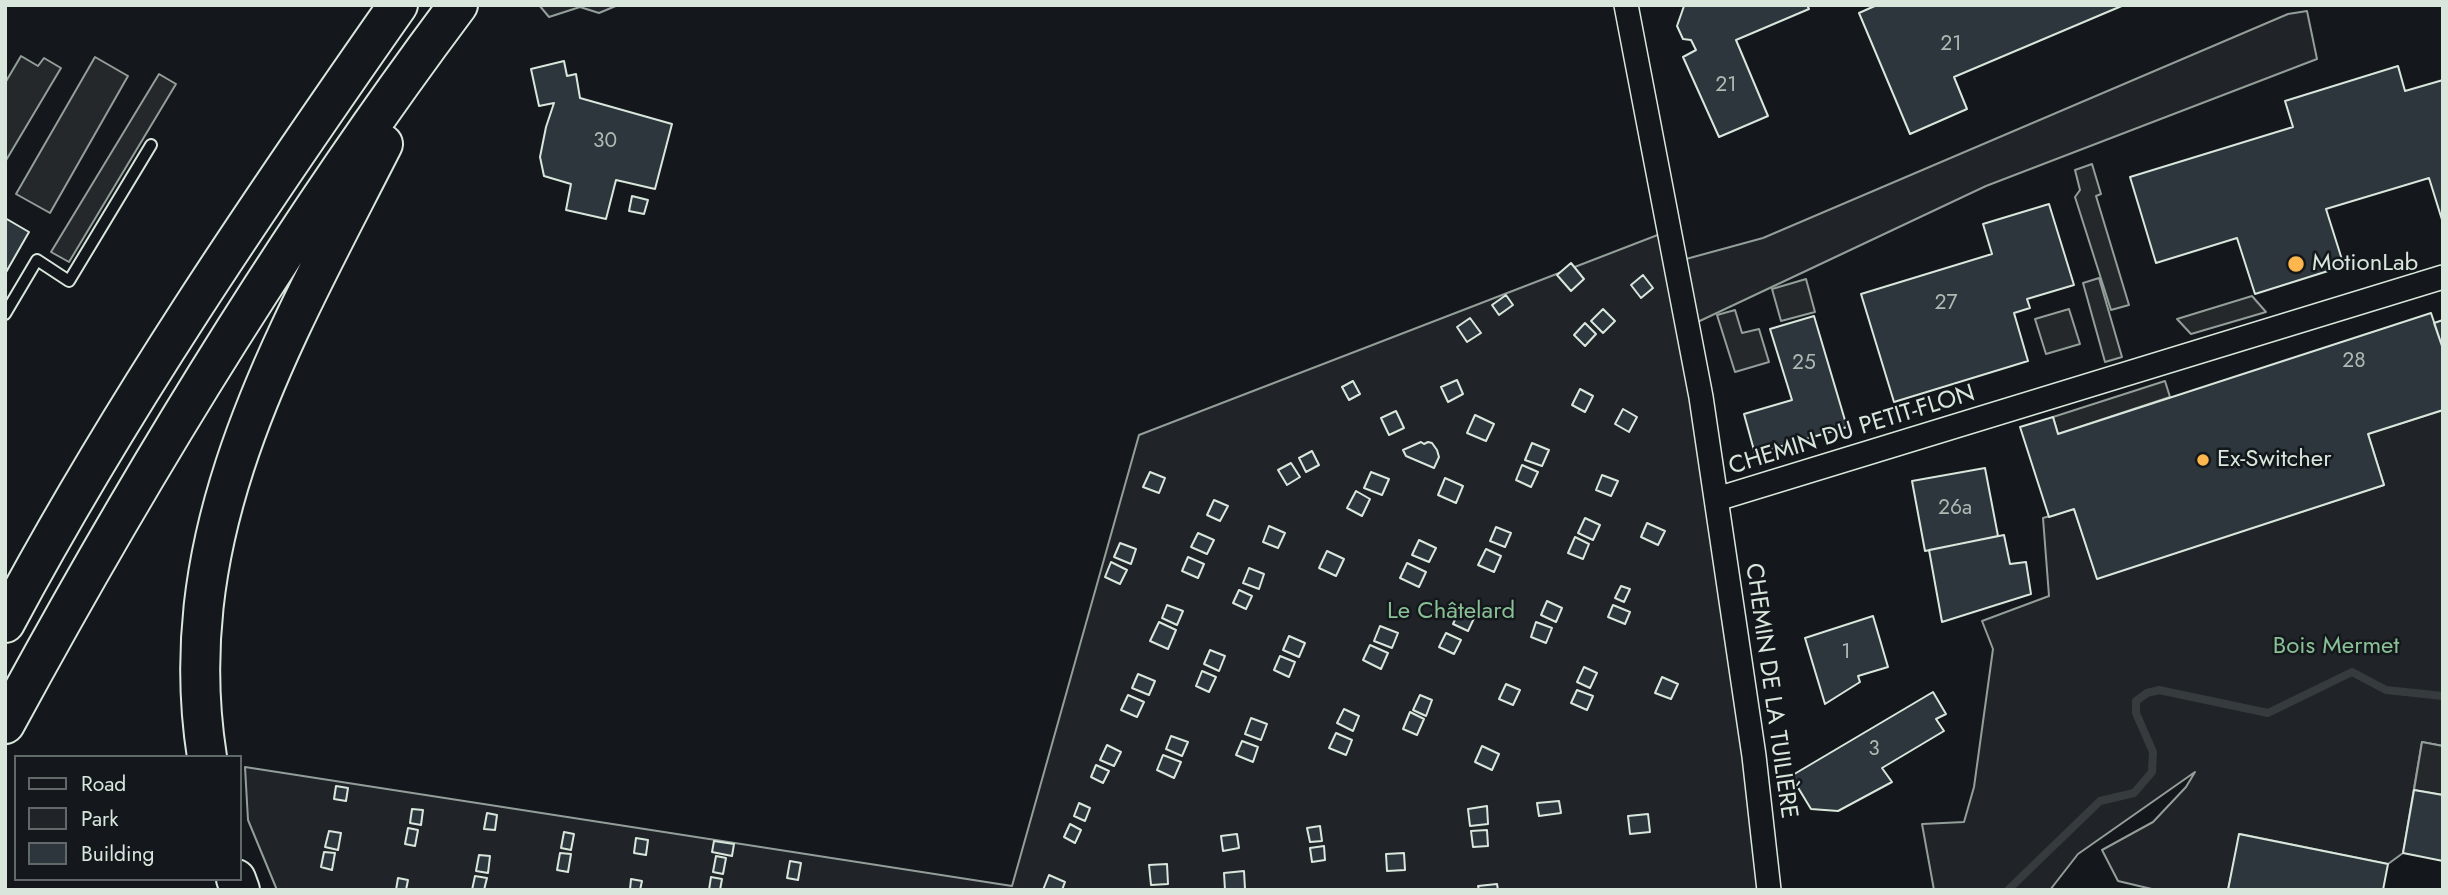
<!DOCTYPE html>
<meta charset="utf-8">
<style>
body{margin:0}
#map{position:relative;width:2448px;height:895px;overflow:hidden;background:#14181c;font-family:Jost,sans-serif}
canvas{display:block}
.frame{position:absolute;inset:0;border:7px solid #d8e6dc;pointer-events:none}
.legend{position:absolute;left:14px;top:755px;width:228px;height:126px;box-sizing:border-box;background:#14181c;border:2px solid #626a69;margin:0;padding:9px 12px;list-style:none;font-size:21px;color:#d8e6dc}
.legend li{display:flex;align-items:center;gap:14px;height:35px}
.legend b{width:35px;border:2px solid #626a69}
</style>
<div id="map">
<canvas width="2448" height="895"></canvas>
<div class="frame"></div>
<ul class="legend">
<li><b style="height:9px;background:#14181c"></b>Road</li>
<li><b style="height:19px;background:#202428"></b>Park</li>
<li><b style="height:19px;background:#2c363c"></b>Building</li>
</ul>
</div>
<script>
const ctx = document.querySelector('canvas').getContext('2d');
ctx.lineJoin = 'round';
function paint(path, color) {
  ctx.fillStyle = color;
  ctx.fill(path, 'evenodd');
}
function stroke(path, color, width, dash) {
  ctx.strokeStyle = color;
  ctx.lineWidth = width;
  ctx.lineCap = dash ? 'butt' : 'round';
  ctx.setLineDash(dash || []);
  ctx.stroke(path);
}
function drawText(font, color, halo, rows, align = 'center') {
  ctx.font = font + ' Jost,sans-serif';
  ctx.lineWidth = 5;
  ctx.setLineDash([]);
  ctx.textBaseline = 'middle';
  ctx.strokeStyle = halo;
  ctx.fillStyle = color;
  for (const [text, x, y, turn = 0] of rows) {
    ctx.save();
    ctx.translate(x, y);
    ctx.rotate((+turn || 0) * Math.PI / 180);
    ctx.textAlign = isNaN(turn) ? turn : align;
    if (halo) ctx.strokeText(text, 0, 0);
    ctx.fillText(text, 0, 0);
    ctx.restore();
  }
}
const green = new Path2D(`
 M539 5H618L599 13 580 7 549 17Z
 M2307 11 2317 59 1986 186 1687 327 1769 890H277L248 820 245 767 1012 886 1139 435 1668 231 1675 262 1763 238 2288 14Z
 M2443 410V746L2422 742 2403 853 2388 864 2240 834 2228 890H2156L2118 881 2102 850 2153 822 2186 787 2195 772 2078 854 2050 890H1934L1922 824 1964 822 1974 787 1993 649 1982 621 2049 596 2043 518 2074 509 2097 578 2384 485 2368 434Z`);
paint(green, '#202428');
stroke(green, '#939e99', 2);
const parking = new Path2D(`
 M21 56 38 66 44 58 61 68 5 162V83Z
 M95 57 128 76 50 213 16 194Z
 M159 74 176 84 69 262 51 252Z
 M2092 164 2101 194 2096 196 2129 305 2111 310 2075 197 2080 190 2075 170Z
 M2099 278 2122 357 2105 362 2083 283Z
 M1806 279 1815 312 1781 321 1772 289Z
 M2252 296 2266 312 2191 334 2177 319Z
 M2069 309 2080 344 2046 354 2035 319Z
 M1735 310 1742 333 1759 329 1769 362 1735 372 1717 315Z
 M2165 381 2170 397 2058 434 2053 417Z
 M2422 742 2443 746V795L2414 790Z`);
paint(parking, '#24282b');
stroke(parking, '#939e99', 2);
stroke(new Path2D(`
 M2008 890 2100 801 2134 793 2152 772 2153 752 2136 713V701L2147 693 2159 690 2268 713 2352 672 2386 690 2443 696`), '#363b3e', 8);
const building = new Path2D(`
 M1686 5H1807L1809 9 1736 40 1768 116 1719 137 1683 57 1696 50 1691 40 1683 39 1677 26 1684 6Z
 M1877 5H2124L1954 77 1967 109 1910 134 1859 13Z
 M564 61 567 76 576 74 580 98 672 124 655 189 616 180 606 219 566 210 571 184 544 176 540 157 546 127 554 103 539 106 531 69Z
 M2398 66 2405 91 2443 80V223L2429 178 2326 209 2344 266 2255 294 2237 238 2156 263 2130 177 2293 127 2285 101Z
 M632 196 648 200 644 214 629 211Z
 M2049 204 2074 285 2027 299 2030 308 2014 313 2028 361 1894 402 1861 294 1992 254 1983 224Z
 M5 218 29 232 5 274Z
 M1571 263 1584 279 1571 291 1557 275Z
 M1643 275 1653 288 1641 298 1631 285Z
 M1506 295 1513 305 1499 315 1492 305Z
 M1603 309 1615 321 1603 333 1591 321Z
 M2431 313 2443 349V410L2368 434 2384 485 2097 579 2074 509 2049 517 2020 427 2053 417 2058 434Z
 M1814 316 1847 427 1755 454 1744 414 1792 400 1770 329Z
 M1470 318 1481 333 1467 342 1457 327Z
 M2443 320V349L2434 323Z
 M1585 323 1596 334 1585 346 1574 335Z
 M1457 380 1463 394 1448 402 1441 387Z
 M1353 381 1360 394 1349 400 1342 387Z
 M1580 389 1593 396 1585 412 1572 405Z
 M1623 409 1637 417 1629 432 1615 424Z
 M1396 411 1404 428 1389 435 1381 418Z
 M1475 415 1494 424 1486 441 1467 433Z
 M1421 442 1424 444 1428 442 1432 443 1437 450 1439 457 1434 468 1406 456 1403 450Z
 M1532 443 1549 450 1542 466 1525 460Z
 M1312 451 1319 465 1306 472 1299 458Z
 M1291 463 1300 477 1287 485 1278 470Z
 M1522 465 1538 472 1531 487 1516 480Z
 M1985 468 1998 536 1925 551 1912 481Z
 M1150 472 1165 478 1159 493 1143 487Z
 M1371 472 1389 479 1382 495 1364 488Z
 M1602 475 1618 481 1611 496 1596 490Z
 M1445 478 1463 486 1456 503 1438 495Z
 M1356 491 1370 499 1362 516 1347 508Z
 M1214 500 1228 506 1220 521 1207 515Z
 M1585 518 1600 525 1593 540 1578 533Z
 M1647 523 1665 531 1658 545 1641 537Z
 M1269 526 1285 533 1278 548 1263 542Z
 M1496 527 1511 533 1505 547 1490 541Z
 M1198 533 1214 540 1207 554 1191 547Z
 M2004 535 2010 564 2026 562 2031 594 1942 622 1929 550Z
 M1575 537 1589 544 1583 559 1568 553Z
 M1419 540 1436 548 1429 562 1412 555Z
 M1120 543 1136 549 1131 564 1114 557Z
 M1486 549 1501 556 1494 572 1478 565Z
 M1327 551 1344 559 1336 576 1319 568Z
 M1188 557 1204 564 1198 578 1182 571Z
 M1111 562 1127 570 1120 584 1105 577Z
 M1407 563 1426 572 1419 587 1400 578Z
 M1249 568 1264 574 1259 589 1243 583Z
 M1621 586 1630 589 1624 602 1615 598Z
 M1239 590 1252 596 1246 609 1233 603Z
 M1547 601 1562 608 1556 622 1541 615Z
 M1167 605 1183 611 1177 625 1162 618Z
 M1613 605 1630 612 1625 624 1608 617Z
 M1460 609 1475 616 1468 631 1453 624Z
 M1873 616 1888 667 1858 676 1860 682 1825 704 1805 638Z
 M1159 622 1176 630 1168 649 1150 641Z
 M1536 622 1552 628 1546 643 1531 637Z
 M1380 626 1398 633 1392 648 1374 641Z
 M1446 633 1461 640 1454 654 1439 647Z
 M1289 636 1305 643 1299 657 1283 650Z
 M1370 645 1388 653 1381 669 1363 660Z
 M1210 650 1225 656 1219 671 1204 664Z
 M1280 656 1295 662 1289 677 1274 670Z
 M1584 667 1597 673 1590 688 1577 682Z
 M1202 671 1216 677 1209 692 1196 686Z
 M1138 674 1155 681 1149 695 1132 688Z
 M1662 677 1678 684 1671 699 1655 693Z
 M1506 684 1520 690 1513 705 1499 699Z
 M1577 690 1593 696 1587 710 1571 703Z
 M1933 692 1946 714 1936 719 1944 731 1882 768 1892 782 1838 811 1811 809 1791 776Z
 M1128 695 1144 702 1137 717 1121 710Z
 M1420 695 1432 700 1426 716 1413 710Z
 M1344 709 1359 716 1353 731 1337 723Z
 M1410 712 1424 719 1417 735 1403 729Z
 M1251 718 1267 724 1261 740 1245 734Z
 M1336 733 1352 740 1346 755 1329 748Z
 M1171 736 1188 742 1182 756 1166 749Z
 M1242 741 1258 747 1253 762 1236 755Z
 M1107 745 1121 752 1114 766 1100 760Z
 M1482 746 1499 754 1492 770 1475 762Z
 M1163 755 1181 762 1174 778 1157 770Z
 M1096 765 1109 771 1103 783 1091 777Z
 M336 786 348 788 346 801 334 799Z
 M2414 790 2443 795V861L2403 853Z
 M1559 801 1561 813 1539 816 1537 803Z
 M1079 803 1090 808 1085 821 1074 816Z
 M1487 806 1488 824 1470 826 1468 809Z
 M412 809 423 810 421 825 410 823Z
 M487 813 497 815 495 830 484 829Z
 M1648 814 1650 832 1630 834 1628 816Z
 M1070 824 1081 830 1075 843 1064 837Z
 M1320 826 1322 841 1310 842 1307 828Z
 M408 828 418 830 415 846 405 844Z
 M1487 830 1488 846 1473 847 1471 831Z
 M329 831 341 833 338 850 325 847Z
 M564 832 574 834 571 850 561 848Z
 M1237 834 1239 848 1223 851 1221 836Z
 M2239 834 2388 864 2383 890H2228Z
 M636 838 648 840 646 855 634 853Z
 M714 841 734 844 732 856 712 852Z
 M1324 846 1325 860 1312 862 1310 848Z
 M324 852 335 853 332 870 321 867Z
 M560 853 571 854 568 872 557 870Z
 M1404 853 1405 870 1387 871 1386 854Z
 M479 855 490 856 488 873 476 871Z
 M716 856 726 858 723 874 713 872Z
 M790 861 801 863 798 880 787 878Z
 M1167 864 1168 884 1151 885 1149 865Z
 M1244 871 1245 889 1225 890 1224 873Z
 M1049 875 1065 882 1062 890H1043Z
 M475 876 487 878 484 890H472Z
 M711 877 722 879 720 890H709Z
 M398 878 408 880 406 890H396Z
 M631 879 642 881 640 890H630Z
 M1497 884 1498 890H1479L1478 886Z`);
paint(building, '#2c363c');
stroke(building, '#d8e6dc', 2);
const lane = new Path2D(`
 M5 314 37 260 69 281 151 145`);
const street = new Path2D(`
 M1626 5 1701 397 1754 756 1769 890
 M1717 499 2443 277`);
const highway = new Path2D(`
 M5 623C120 408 258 205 398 5
 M5 724C140 475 288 232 458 5
 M207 757C171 528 284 339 383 144
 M236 879 240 890`);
stroke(lane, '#d8e6dc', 14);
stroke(street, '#d8e6dc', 26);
stroke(highway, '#d8e6dc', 42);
stroke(lane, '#14181c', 10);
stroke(street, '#14181c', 23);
stroke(highway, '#14181c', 38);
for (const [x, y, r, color] of [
 [2296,264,9,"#ffb74d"],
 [2203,460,7,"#ffb74d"]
]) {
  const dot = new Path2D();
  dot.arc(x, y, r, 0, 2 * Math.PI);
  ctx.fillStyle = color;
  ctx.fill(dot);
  stroke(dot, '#14181c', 2.5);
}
drawText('21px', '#adbab4', null, [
 ["21",1951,45],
 ["21",1726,86],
 ["30",605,142],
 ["27",1946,304],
 ["28",2354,362],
 ["25",1804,364],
 ["26a",1955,509],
 ["1",1846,653],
 ["3",1874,750]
]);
drawText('24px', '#d8e6dc', '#14181c', [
 ["MotionLab",2312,264],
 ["Ex-Switcher",2217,460]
], 'left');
drawText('24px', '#d8e6dc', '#14181c', [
 ["CHEMIN DU PETIT-FLON",1852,431,-17],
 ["CHEMIN DE LA TUILIÈRE",1770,691,82]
]);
drawText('24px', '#8ac095', '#14181c', [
 ["Le Châtelard",1451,612],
 ["Bois Mermet",2336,647]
]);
</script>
